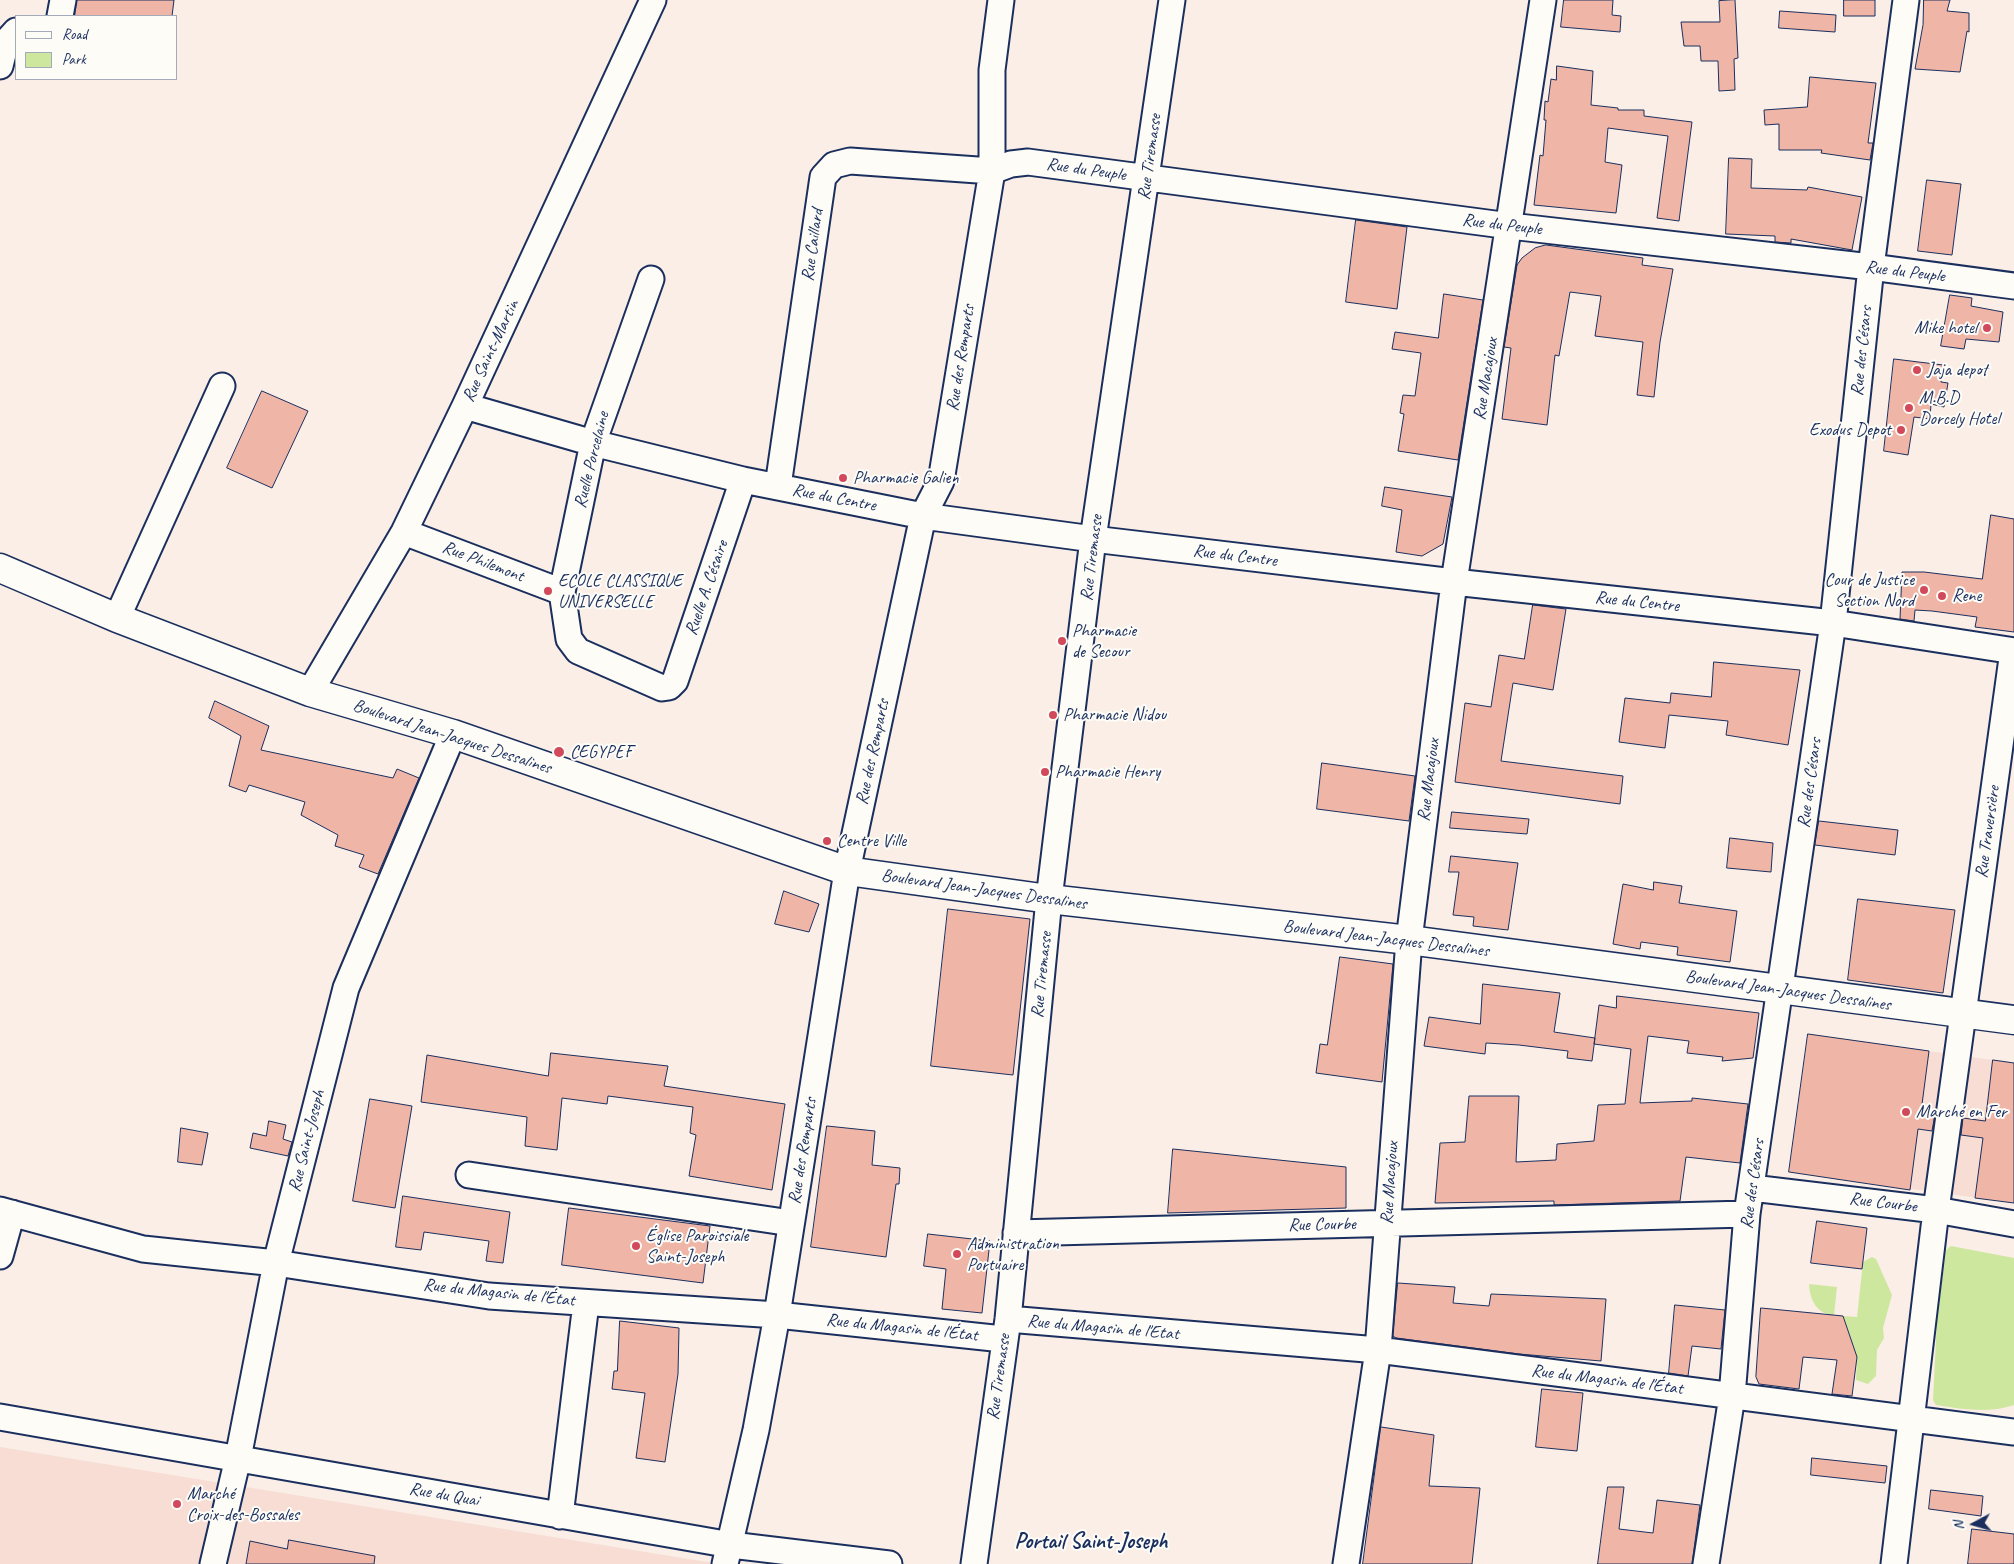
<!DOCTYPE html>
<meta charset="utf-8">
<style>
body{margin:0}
#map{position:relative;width:2014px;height:1564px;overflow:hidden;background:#faeee7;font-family:Caveat,sans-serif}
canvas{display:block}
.legend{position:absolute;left:15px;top:15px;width:162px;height:65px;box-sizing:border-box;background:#fdfcf7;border:1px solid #a3aaba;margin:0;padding:6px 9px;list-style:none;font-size:15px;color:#1b2f5e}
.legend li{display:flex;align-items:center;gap:10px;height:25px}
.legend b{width:25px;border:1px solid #a3aaba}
.north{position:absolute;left:1949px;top:1499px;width:50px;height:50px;-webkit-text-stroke:4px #fdfcf7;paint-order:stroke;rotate:264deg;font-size:14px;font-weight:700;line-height:20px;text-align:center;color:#1b2f5e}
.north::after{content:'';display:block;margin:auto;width:18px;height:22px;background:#1b2f5e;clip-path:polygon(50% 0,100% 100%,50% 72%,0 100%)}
</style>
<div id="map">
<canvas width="2014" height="1564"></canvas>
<ul class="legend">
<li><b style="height:6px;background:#fdfcf7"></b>Road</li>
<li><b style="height:14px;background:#cee79e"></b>Park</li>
</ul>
<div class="north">N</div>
</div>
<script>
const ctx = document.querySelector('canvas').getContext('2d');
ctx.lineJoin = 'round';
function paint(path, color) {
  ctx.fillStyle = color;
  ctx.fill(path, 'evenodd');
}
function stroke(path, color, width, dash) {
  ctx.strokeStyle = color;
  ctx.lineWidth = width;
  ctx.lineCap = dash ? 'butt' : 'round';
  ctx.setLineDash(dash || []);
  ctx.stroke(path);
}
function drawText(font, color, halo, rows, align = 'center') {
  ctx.font = font + ' Caveat,sans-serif';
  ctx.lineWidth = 4;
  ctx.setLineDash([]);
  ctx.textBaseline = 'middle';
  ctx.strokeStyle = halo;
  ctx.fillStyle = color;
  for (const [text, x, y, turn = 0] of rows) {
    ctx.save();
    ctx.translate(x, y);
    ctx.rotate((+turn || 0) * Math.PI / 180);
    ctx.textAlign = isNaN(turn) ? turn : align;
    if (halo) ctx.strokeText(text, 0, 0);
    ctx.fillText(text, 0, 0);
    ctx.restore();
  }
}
paint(new Path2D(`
 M1808 1034 2014 1063V1203L1789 1172Z
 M0 1447 707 1562 724 1564H0Z`), '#f7ddd4');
paint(new Path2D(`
 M1951 1246 2014 1258V1405C1988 1414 1962 1409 1936 1405L1933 1400 1937 1320 1946 1250Z
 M1872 1257 1876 1259 1892 1295 1883 1328 1884 1338 1877 1350 1876 1376 1868 1384 1856 1380 1857 1357 1843 1316 1857 1317 1863 1262Z
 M1809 1284 1837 1287 1834 1315C1817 1314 1810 1301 1809 1284Z`), '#cee79e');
const building = new Path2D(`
 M77 0H174L172 16H75Z
 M1564 0H1613L1612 15 1621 16 1620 32 1561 27Z
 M1735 0 1738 58 1734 59 1735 90 1719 91 1718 61H1701L1700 46H1684L1681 22H1720L1719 1Z
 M1844 0H1875V16H1844Z
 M1924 0H1950L1947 11 1969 13V32L1967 31 1960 72 1915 69 1923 25Z
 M1780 11 1836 15 1835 32 1779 28Z
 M1557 66 1593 71 1591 105 1618 108V110H1644V116L1692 122 1679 221 1657 218 1668 136 1608 128 1605 162 1622 165 1616 213 1534 205 1540 155 1543 156 1546 120H1544L1545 101 1548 102 1551 79 1556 80Z
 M1810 77 1876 83 1868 143H1873L1870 160 1821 153 1822 150H1779V124L1765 125 1764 110 1807 107Z
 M1729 158 1752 159 1751 188 1807 190 1808 187 1862 197 1852 250 1791 239V243L1775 242V236L1726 234Z
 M1927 180 1961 184 1952 255 1918 251Z
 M1356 220 1407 227 1397 309 1346 302Z
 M1546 245 1643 258 1642 265 1673 269 1660 342 1654 397 1637 395 1643 342 1595 336 1601 296 1570 292 1559 356 1555 355 1547 425 1502 419 1511 348 1504 347 1517 265 1522 258 1535 248Z
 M1444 294 1483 300 1458 460 1398 451 1404 414 1400 413 1403 395 1415 396 1421 353 1392 349 1395 332 1438 338Z
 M1950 295 1972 298 1971 306 2003 312 1999 342 1966 339 1964 349 1941 346Z
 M1894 359 1943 365 1941 382 1948 383 1944 407 1931 404 1930 419 1914 417 1908 455 1884 451Z
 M262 391 308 411 272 488 227 468Z
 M1385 487 1452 497 1443 544 1422 556 1396 552 1402 510 1382 506Z
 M1991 515 2014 519V632L1975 627 1977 617 1932 611 1915 610 1914 621 1900 619 1902 572H1924L1982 579Z
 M1533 605 1566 609 1553 690 1513 683 1501 761 1623 776 1620 804 1455 782 1465 703 1491 707 1499 655 1524 659Z
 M1714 662 1800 670 1788 745 1726 735 1728 721 1669 715 1665 748 1619 742 1625 698 1670 703 1671 693 1711 697Z
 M215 701 269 726 261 750 393 778 397 769 419 778 378 874 359 867 364 855 335 846 338 835 301 815 305 802 249 785 246 792 229 786 241 736 209 718Z
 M1322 763 1415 776 1409 821 1317 809Z
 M1452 812 1529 819 1527 834 1450 828Z
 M1819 821 1898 830 1895 855 1815 845Z
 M1730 838 1773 843 1771 872 1727 868Z
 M1451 856 1518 863 1508 930 1473 926 1474 917 1453 915 1459 872H1449Z
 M1654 882 1682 886 1679 903 1737 911 1730 962 1677 955 1678 947 1641 942 1640 949 1613 944 1623 884 1653 890Z
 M784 891 819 904 809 932 775 924Z
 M1858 899 1955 910 1943 993 1848 980Z
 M948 909 1030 919 1013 1075 931 1066Z
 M1340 957 1393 964 1382 1082 1316 1073 1320 1044 1327 1045Z
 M1483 984 1560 993 1554 1032 1595 1038 1592 1061 1567 1058 1568 1051 1519 1045 1486 1043 1485 1054 1424 1046 1429 1017 1480 1024Z
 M1617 996 1759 1013 1753 1058 1722 1061 1723 1057 1687 1053 1689 1041 1648 1036 1640 1103 1692 1101V1098L1748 1104 1740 1163 1686 1157 1680 1201 1554 1205V1201L1435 1203 1440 1143 1465 1142 1469 1096H1519L1516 1162 1556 1160 1557 1144 1594 1141 1598 1105 1625 1104 1631 1049 1594 1044 1599 1005 1616 1008Z
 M1808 1034 1929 1051 1921 1112 1935 1114 1932 1131 1918 1129 1910 1190 1789 1172Z
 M551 1053 668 1066 664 1086 785 1104 772 1190 689 1176 696 1135 690 1133 693 1107 608 1096 607 1104 562 1098 557 1150 525 1146 527 1117 421 1102 427 1055 548 1076Z
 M1993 1060 2014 1063V1203L1975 1198 1983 1138 1961 1135 1963 1118 1985 1121Z
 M370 1099 412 1106 395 1208 353 1201Z
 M269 1121 286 1125 283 1139 292 1142 288 1156 250 1148 253 1133 266 1136Z
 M827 1126 875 1131 872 1165 900 1168 899 1184H896L886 1257 811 1247Z
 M181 1128 208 1133 202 1165 178 1162Z
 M1173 1149 1346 1167V1208L1168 1213Z
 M403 1196 510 1212 503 1263 486 1261 489 1241 424 1232 421 1250 396 1247Z
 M569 1208 710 1226 703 1283 562 1265Z
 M1817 1221 1867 1228 1862 1269 1811 1263Z
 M928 1234 990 1241 982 1313 942 1309 946 1269 924 1266Z
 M1398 1283 1455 1287 1453 1303 1489 1306 1491 1294 1606 1299 1601 1361 1519 1354 1396 1338 1393 1336Z
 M1675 1305 1725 1310 1721 1349 1692 1346 1688 1376 1669 1373Z
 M1761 1308 1843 1316 1857 1357 1852 1396 1832 1394 1837 1360 1803 1357 1799 1389 1759 1384 1756 1377Z
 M620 1321 679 1328 678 1374 665 1462 636 1458 645 1393 612 1389 614 1371H617Z
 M1542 1389 1583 1393 1577 1451 1536 1447Z
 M1381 1427 1434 1435 1429 1486 1480 1488 1472 1564H1363Z
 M1812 1458 1887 1466 1885 1483 1811 1475Z
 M1608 1487H1624L1619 1529 1653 1533 1657 1500 1700 1505 1692 1564H1598Z
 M1931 1490 1983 1496 1981 1516 1929 1509Z
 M1972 1529 2014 1534V1564H1968Z
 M289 1540 375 1556 374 1564H246L250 1541 287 1549Z`);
paint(building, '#efb6a7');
stroke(building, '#1b2f5e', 1);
const minor = new Path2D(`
 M60 16 63 0
 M0 66 6 42 16 31
 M651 279 593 443 562 592 569 639 578 651 662 688 669 687 675 681 743 480
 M465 406 593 443 743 480 923 516 1093 539 1454 582 1833 623 2014 651
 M778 486 823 177 834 165 850 161 992 171 1011 164 1028 162 1510 226 1871 267 2014 286
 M404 532 562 592
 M117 618 222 386
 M310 692 404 532 465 406 653 0
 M469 1175 791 1223
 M1752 1188 1936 1210 2014 1224
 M0 1210 143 1249 276 1263 489 1296 777 1315 1003 1339
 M1016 1233 1747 1214
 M0 1256 12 1213
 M1008 1319 1378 1350 2014 1432
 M0 1417 731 1545 889 1564
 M560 1516 586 1303
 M213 1564 238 1458 276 1263 346 988 453 734
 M725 1564 756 1430 777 1315 847 871 923 516 941 481 992 171V70L1001 0
 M974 1564 1008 1319 1049 899 1093 539 1172 0
 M1346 1564 1378 1350 1409 940 1454 582 1543 0
 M1706 1564 1732 1396 1747 1214 1833 623 1871 267 1906 0
 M1894 1564 1936 1210 2013 651`);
const major = new Path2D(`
 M0 568 117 618 310 692 453 734 847 871 1049 899 1409 940 2014 1020`);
stroke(minor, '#1b2f5e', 29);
stroke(major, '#1b2f5e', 31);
stroke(minor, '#fdfcf7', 25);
stroke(major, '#fdfcf7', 28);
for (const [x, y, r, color] of [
 [1987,328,5,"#d1495b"],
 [1917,370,5,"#d1495b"],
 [1909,408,5,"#d1495b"],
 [1901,430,5,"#d1495b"],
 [843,478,5,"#d1495b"],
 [1924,590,5,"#d1495b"],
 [548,591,5,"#d1495b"],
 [1942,596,5,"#d1495b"],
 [1062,641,5,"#d1495b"],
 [1053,715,5,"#d1495b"],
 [559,752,6,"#d1495b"],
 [1045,772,5,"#d1495b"],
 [827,841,5,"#d1495b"],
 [1906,1112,5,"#d1495b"],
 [636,1246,5,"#d1495b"],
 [957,1254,5,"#d1495b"],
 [177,1504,5,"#d1495b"]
]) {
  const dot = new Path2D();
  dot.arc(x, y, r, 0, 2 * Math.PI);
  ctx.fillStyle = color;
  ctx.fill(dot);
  stroke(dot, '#fdfcf7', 2);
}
drawText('18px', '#1b2f5e', '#fdfcf7', [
 ["Rue Tiremasse",1150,157,-82],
 ["Rue du Peuple",1086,170,8],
 ["Rue du Peuple",1502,225,7],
 ["Rue Caillard",813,245,-82],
 ["Rue du Peuple",1905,272,7],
 ["Rue Saint-Martin",491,351,-65],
 ["Rue des Césars",1862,351,-84],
 ["Rue des Remparts",961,358,-81],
 ["Rue Macajoux",1486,379,-81],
 ["Ruelle Porcelaine",592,460,-76],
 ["Rue du Centre",834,498,11],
 ["Rue du Centre",1235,556,7],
 ["Rue Tiremasse",1092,558,-83],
 ["Rue Philemont",483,562,21],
 ["Ruelle A. Césaire",707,588,-71],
 ["Rue du Centre",1637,602,6],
 ["Boulevard Jean-Jacques Dessalines",452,737,18],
 ["Rue des Remparts",873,752,-78],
 ["Rue Macajoux",1429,780,-83],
 ["Rue des Césars",1810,783,-82],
 ["Rue Traversière",1988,832,-82],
 ["Boulevard Jean-Jacques Dessalines",984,890,8],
 ["Boulevard Jean-Jacques Dessalines",1386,939,7],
 ["Rue Tiremasse",1042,975,-84],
 ["Boulevard Jean-Jacques Dessalines",1788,991,8],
 ["Rue Saint-Joseph",307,1141,-76],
 ["Rue des Remparts",803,1151,-81],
 ["Rue Macajoux",1390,1183,-86],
 ["Rue des Césars",1753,1184,-82],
 ["Rue Courbe",1883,1203,7],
 ["Rue Courbe",1322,1225,-1],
 ["Rue du Magasin de l'État",499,1293,6],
 ["Rue du Magasin de l'État",902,1328,6],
 ["Rue du Magasin de l'Etat",1103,1328,5],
 ["Rue Tiremasse",999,1377,-82],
 ["Rue du Magasin de l'État",1607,1380,7],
 ["Rue du Quai",444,1495,10]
]);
drawText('18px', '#1b2f5e', '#fdfcf7', [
 ["Mike hotel",1977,328,"right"],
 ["Jaja depot",1927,370],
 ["M.B.D",1919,398],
 ["Dorcely Hotel",1919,419],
 ["Exodus Depot",1891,430,"right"],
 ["Pharmacie Galien",853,478],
 ["Cour de Justice",1914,580,"right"],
 ["Section Nord",1914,601,"right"],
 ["ECOLE CLASSIQUE",558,581],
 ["UNIVERSELLE",558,602],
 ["Rene",1952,596],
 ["Pharmacie",1072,631],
 ["de Secour",1072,652],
 ["Pharmacie Nidou",1063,715],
 ["CEGYPEF",570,752],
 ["Pharmacie Henry",1055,772],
 ["Centre Ville",837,841],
 ["Marché en Fer",1916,1112],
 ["Église Paroissiale",646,1236],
 ["Saint-Joseph",646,1257],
 ["Administration",967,1244],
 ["Portuaire",967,1265],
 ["Marché",187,1494],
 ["Croix-des-Bossales",187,1515]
], 'left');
drawText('bold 22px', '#1b2f5e', '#fdfcf7', [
 ["Portail Saint-Joseph",1091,1542]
]);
</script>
